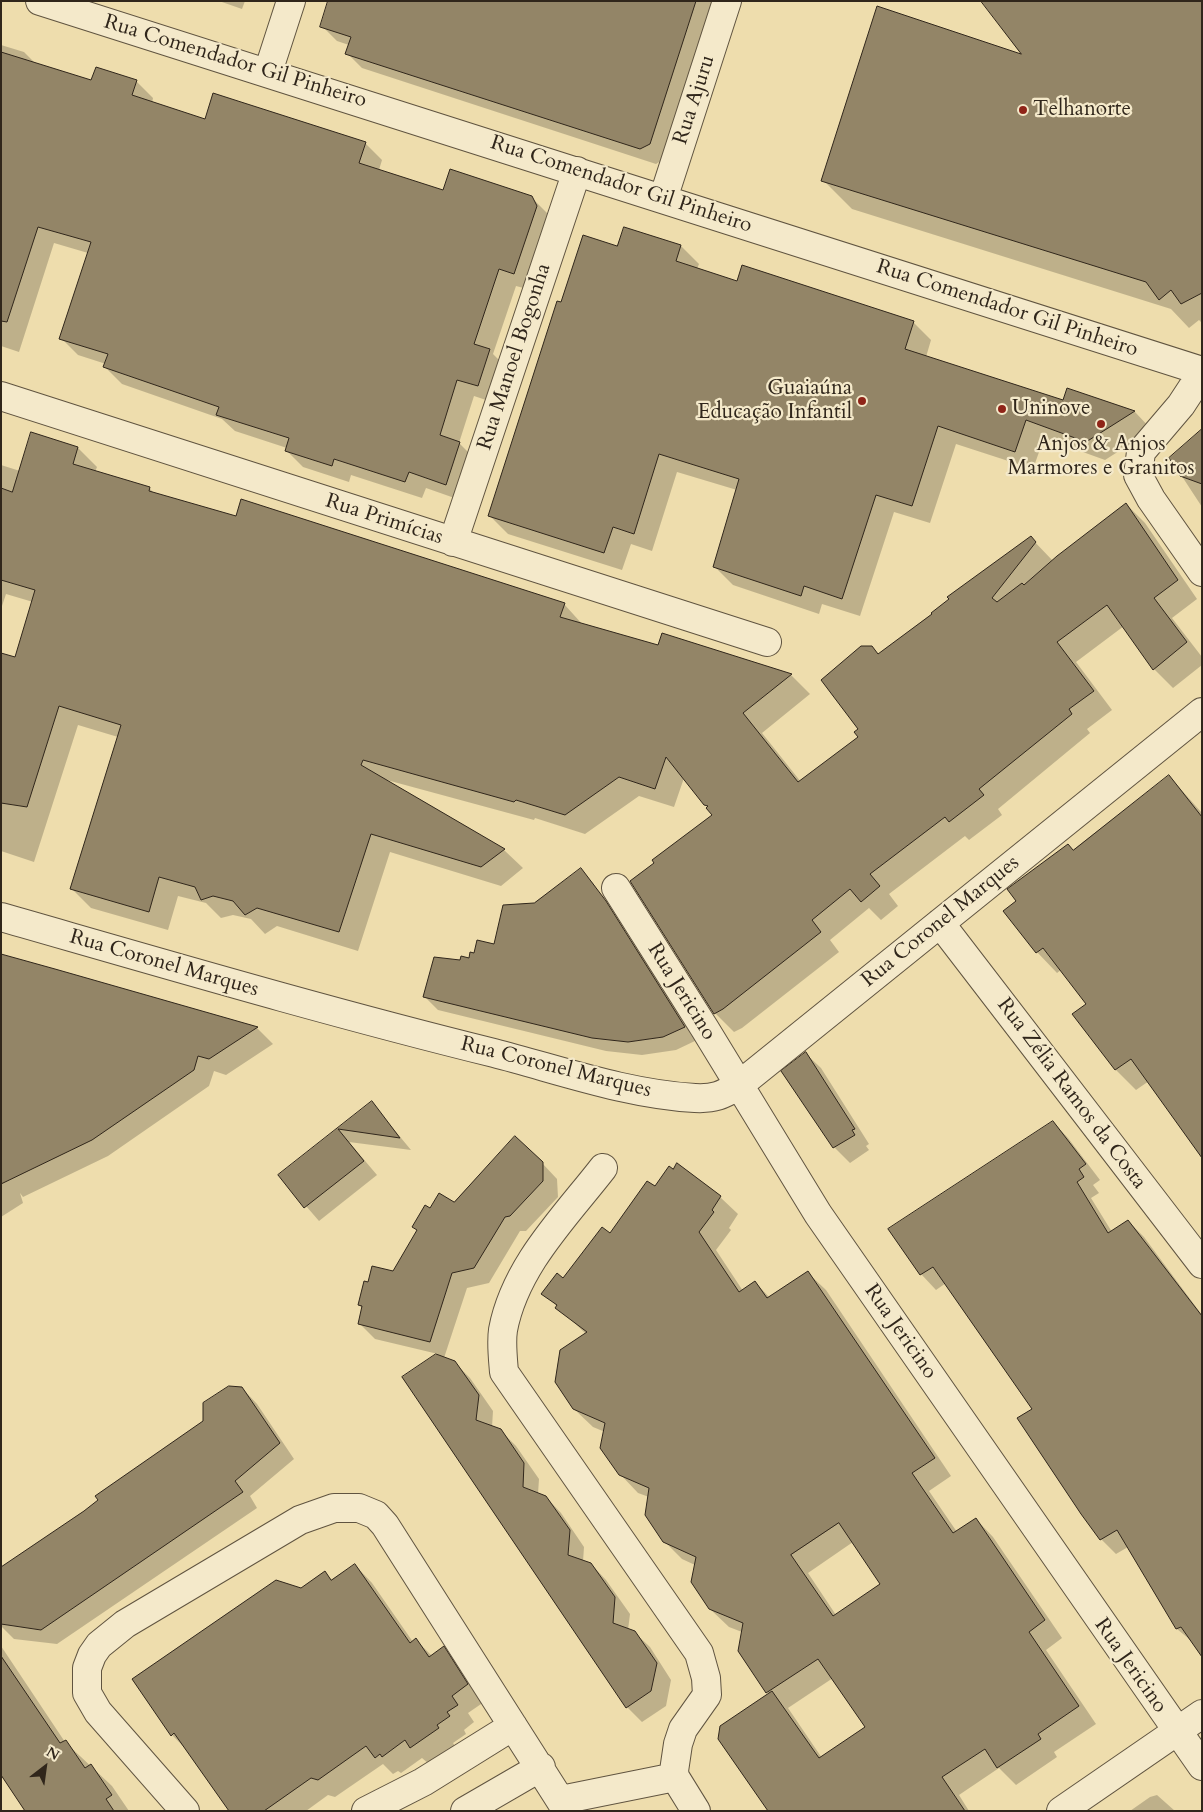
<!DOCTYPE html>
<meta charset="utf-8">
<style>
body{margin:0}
#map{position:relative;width:1203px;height:1812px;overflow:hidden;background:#eeddad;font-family:Cardo,serif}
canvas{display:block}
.frame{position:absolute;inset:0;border:2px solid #30261b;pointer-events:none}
.north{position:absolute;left:20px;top:1742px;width:50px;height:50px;-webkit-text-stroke:4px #f4e9ca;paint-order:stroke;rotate:30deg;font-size:14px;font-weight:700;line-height:20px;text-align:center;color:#30261b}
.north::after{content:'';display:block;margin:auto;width:18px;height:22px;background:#30261b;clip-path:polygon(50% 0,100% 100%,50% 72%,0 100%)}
</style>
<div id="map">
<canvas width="1203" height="1812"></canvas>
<div class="frame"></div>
<div class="north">N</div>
</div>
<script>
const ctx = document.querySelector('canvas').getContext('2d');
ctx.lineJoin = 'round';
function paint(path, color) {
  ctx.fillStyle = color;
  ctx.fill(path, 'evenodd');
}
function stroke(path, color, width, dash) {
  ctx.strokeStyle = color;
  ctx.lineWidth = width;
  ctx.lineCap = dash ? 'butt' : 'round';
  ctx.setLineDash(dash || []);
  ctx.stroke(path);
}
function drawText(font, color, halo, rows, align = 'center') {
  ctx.font = font + ' Cardo,serif';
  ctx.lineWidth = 4.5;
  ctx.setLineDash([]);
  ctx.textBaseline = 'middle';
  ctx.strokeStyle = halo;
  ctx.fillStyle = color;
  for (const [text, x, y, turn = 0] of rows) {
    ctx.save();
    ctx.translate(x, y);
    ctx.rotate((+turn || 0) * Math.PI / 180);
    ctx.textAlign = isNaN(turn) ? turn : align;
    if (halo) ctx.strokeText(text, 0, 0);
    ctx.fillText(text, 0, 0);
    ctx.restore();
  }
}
paint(new Path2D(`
 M219 1H245L242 9Z
 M330 1H715L664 159 656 164 362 68 347 53 349 45 337 41 322 26Z
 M1202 1V323L1199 320 1189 328 1171 309 852 209 823 180 1024 56Z
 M1 45 24 52 37 65 92 82 136 81 153 98 152 103 206 121 365 143 382 160 379 170 444 192 531 197 548 214 531 290 516 286 493 354 506 367 495 403 474 396 459 443 476 460 463 501 426 488 422 498 351 475 349 482 303 467 286 450 287 448 235 431 222 419 122 384 105 367 106 364 78 355 61 338 88 253 54 243 19 352 1 346Z
 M681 246 699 264 697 269 738 282 913 322 931 340 926 357 1064 401 1067 389 1135 412 1152 430 1105 460 1044 438 1033 469 956 444 930 523 894 512 860 616 822 604 819 614 733 585 715 567 737 490 677 472 652 551 631 544 622 570 508 534 490 516 502 479 500 477 509 456 562 304 618 248Z
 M1202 430V507L1170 458Z
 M78 448 97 467 95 472 149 488 155 494 237 518 564 604 583 625 659 646 663 635 791 675 810 694 762 733 801 782 860 737 871 647 879 654 1031 538 1053 561 1126 504 1145 523 1197 599 1172 618 1202 657V665L1173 688 1154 669 1124 626 1076 662 1112 710 1087 729 1090 733 998 809 1002 815 969 840 965 836 889 894 898 906 881 920 869 908 830 940 839 952 742 1028 734 1032 715 1013 714 815 684 778 674 807 639 796 585 834 535 818 534 820 383 779 504 850 523 868 501 886 390 852 358 951 277 926 265 934 251 919 233 915 221 918 206 903 178 896 168 930 91 908 72 889 118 737 78 725 34 862 1 851V654L16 659 33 602 6 594 1 609V465L20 471Z
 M1169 776 1202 813V1156L1149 1081 1136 1090 1116 1070 1074 1014 1088 1004 1061 970 1057 973 1037 952 1005 911 1073 851Z
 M581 870 593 883 697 1040 676 1050 642 1055 606 1051 438 1010 425 997 461 961 470 960 475 954 495 946 535 904Z
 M1 955 257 1028 273 1044 226 1075 214 1071 209 1086 108 1156 23 1197 20 1193 23 1203 1 1217Z
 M805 1053 821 1068 869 1144 866 1146 869 1150 850 1163 834 1147 783 1071Z
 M372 1103 411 1150 349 1142 377 1175 319 1221 280 1176Z
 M1053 1122 1068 1138 1100 1180 1093 1185 1099 1193 1091 1198 1112 1232 1128 1221 1144 1237 1202 1315V1655L1194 1643 1177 1629 1128 1547 1116 1554 1101 1539 1034 1409 946 1283 936 1290 921 1274Z
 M542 1163 557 1179 558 1197 526 1231H520L489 1283 467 1288 444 1358 454 1362 470 1378 493 1411 492 1427 500 1430 516 1446 539 1479 538 1494 546 1497 561 1513 584 1547 583 1562 591 1564 606 1580 630 1614 628 1630 634 1632 650 1647 671 1680 666 1706 642 1722 627 1707 404 1377 438 1354 375 1339 359 1323 363 1309 359 1305 369 1283 394 1273 430 1209 454 1204Z
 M677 1165 720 1197 738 1214 729 1228 731 1230 716 1250 743 1291 755 1282 770 1298 808 1273 826 1290 951 1476 929 1491 957 1532 976 1519 993 1537 1062 1638 1046 1650 1096 1724 1054 1752 1057 1757 1016 1785 999 1768 959 1795 969 1811H769V1694L739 1651 742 1632 729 1627 710 1609 695 1565 682 1559 664 1541 649 1497 638 1493 620 1474 605 1432 593 1427 574 1409 586 1334 543 1293 564 1280ZM853 1542 882 1584 836 1615 808 1573ZM833 1678 867 1727 822 1758 788 1708Z
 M242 1388 257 1404 294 1459 250 1496 257 1508 57 1644 14 1639 1 1626V1568L84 1512 204 1422Z
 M355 1565 372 1583 413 1642 416 1640 432 1656 444 1648 461 1665 484 1702 468 1713 474 1722 464 1730 466 1734 453 1743 455 1746 429 1764 422 1758 401 1773 398 1771 393 1774 383 1764 335 1797 328 1795 306 1811H230L189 1752 172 1735 301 1589 325 1573 333 1581Z
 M1 1646 65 1742 112 1786 129 1811H27L1 1775Z
 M1157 1795 1175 1811H1130L1150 1797Z`), '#0003');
const building = new Path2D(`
 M328 1H696L650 144 640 149 345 54 351 37 320 27Z
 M981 1H1202V293L1181 304 1171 290 1159 300 1146 282 821 181 877 6 1021 54Z
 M1 52 91 80 96 67 137 80 132 95 205 119 213 93 241 102 366 142 359 163 443 190 450 169 532 196 537 206 514 274 499 269 474 344 490 349 478 386 457 380 440 435 460 442 446 485 409 472 405 482 334 459 332 466 285 451 289 438 216 415 219 407 103 367 108 354 59 339 91 242 38 227 7 322 1 321Z
 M624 227 681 245 676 261 737 281 742 265 914 321 905 349 1063 400 1067 388 1135 411 1086 442 1026 420 1015 452 938 426 912 506 876 495 842 599 804 586 801 596 713 567 739 479 659 454 634 534 613 527 604 553 488 516 557 301 561 302 583 235 617 246Z
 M1202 429V484L1180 476 1169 458Z
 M31 432 78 447 73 464 150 487 149 491 236 516 241 499 565 603 560 617 658 645 662 633 792 674 743 713 798 782 858 737 854 732 858 729 821 680 861 646H872L878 654 932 614 931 613 949 599 947 597 1031 536 1036 542 992 598 997 602 1022 583 1024 585 1057 556 1126 503 1178 580 1154 598 1187 642 1153 670 1107 605 1057 642 1094 691 1069 709 1072 714 979 789 984 795 949 822 945 817 870 874 880 886 861 902 850 889 812 920 821 932 723 1009 714 1014 630 881 654 863 652 860 712 815 706 808 708 806 704 805 666 757 655 789 619 777 565 815 516 800 514 802 363 760 361 765 505 849 481 867 371 834 339 932 257 908 245 915 233 901 213 896 201 900 195 887 159 877 149 912 70 889 121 725 59 706 27 807 1 803V653L15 657 35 590 1 580V488L12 492Z
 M1169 775 1202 817V1158L1131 1059 1115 1070 1072 1014 1086 1004 1043 948 1036 953 1003 911 1016 901 1007 889 1068 844 1073 850Z
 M581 868 606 901 685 1027 663 1037 628 1042 592 1038 423 997 434 957 460 960 461 956 469 958 470 952 474 953 477 940 494 944 503 905 534 903Z
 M1 954 55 969 258 1027 209 1059 198 1056 194 1070 92 1140 1 1184Z
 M806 1052 855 1129 852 1130 855 1135 833 1148 781 1071Z
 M372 1101 400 1138 338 1129 364 1161 304 1208 278 1175Z
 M1053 1121 1086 1164 1079 1169 1084 1177 1077 1182 1108 1233 1128 1220 1202 1316V1657L1181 1627 1176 1629 1117 1530 1100 1540 1081 1514 1017 1418 1032 1409 933 1267 920 1275 888 1229Z
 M515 1136 543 1162V1181L510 1216 505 1217 474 1268 452 1273 430 1342 358 1324 362 1306 358 1305 364 1281 368 1282 372 1266 393 1271 417 1230 412 1227 425 1205 430 1208 439 1193 454 1202Z
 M677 1163 721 1196 712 1210 714 1212 699 1232 739 1292 755 1281 767 1298 808 1271 935 1458 912 1473 953 1533 976 1518 1045 1620 1029 1632 1079 1706 1038 1734 1041 1739 997 1768 985 1749 942 1777 965 1811H768L718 1739 720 1726 772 1691 819 1758 865 1727 818 1659 766 1693 738 1651 743 1623 709 1609 691 1582 696 1557 663 1542 645 1515 649 1488 619 1475 600 1448 605 1423 573 1409 555 1382 560 1350 587 1332 555 1308 557 1305 541 1294 557 1273 563 1278 602 1227 610 1233 647 1181 655 1186 669 1166 673 1169ZM839 1523 880 1584 833 1616 791 1555Z
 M436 1354 455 1361 479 1395 476 1420 501 1429 524 1463 523 1487 546 1496 570 1530 568 1555 591 1563 615 1597 613 1623 635 1631 657 1663 651 1691 626 1708 402 1377Z
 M229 1386 242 1387 280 1443 235 1481 243 1492 41 1630 1 1624V1567L84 1511 98 1500 95 1496 203 1421V1403Z
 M355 1564 410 1643 416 1638 429 1657 444 1646 468 1684 452 1696 458 1705 447 1712 450 1716 437 1725 439 1728 410 1748 405 1740 382 1757 380 1754 375 1758 366 1746 318 1780 311 1778 264 1811H229L174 1733 171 1736 132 1679 276 1580 301 1588 325 1571 331 1580Z
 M1 1656 60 1743 66 1740 85 1768 91 1764 112 1795 106 1799 114 1811H25L1 1775Z`);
paint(building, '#938567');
stroke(building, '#30261b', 1);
const minor = new Path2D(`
 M40 1 1202 371
 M268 72 291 1
 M663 199 727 1
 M1202 373 1181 405 1141 452 1138 475 1151 499 1202 572
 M1 396 767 642
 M453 542 577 171
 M616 888 705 1029 818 1214 1202 1766
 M1 917C165 964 328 1012 494 1053 560 1070 626 1094 695 1098 715 1099 722 1095 738 1086L1202 712
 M940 923 1202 1264
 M603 1168C565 1217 515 1266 503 1330 501 1343 503 1359 504 1372L699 1653 706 1678 707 1695 683 1729 678 1744 674 1771 675 1777 696 1811
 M561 1800 675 1777
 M185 1811 98 1712 87 1693V1668L92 1655 99 1645 125 1624 300 1520 334 1508H359L376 1515 385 1525 567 1811
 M366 1811 423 1782 513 1726
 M465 1811 541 1767
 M1061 1811 1202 1714`);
stroke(minor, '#605440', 30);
stroke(minor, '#f4e9ca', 28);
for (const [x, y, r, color] of [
 [1023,110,5,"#8f2418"],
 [862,401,5,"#8f2418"],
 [1002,409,5,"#8f2418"],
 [1101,424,5,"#8f2418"]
]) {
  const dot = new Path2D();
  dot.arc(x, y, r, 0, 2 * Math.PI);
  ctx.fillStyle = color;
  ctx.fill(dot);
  stroke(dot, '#f4e9ca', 2);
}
drawText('21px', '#30261b', '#f4e9ca', [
 ["Rua Comendador Gil Pinheiro",235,62,17],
 ["Rua Ajuru",695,100,-72],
 ["Rua Comendador Gil Pinheiro",621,185,18],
 ["Rua Comendador Gil Pinheiro",1007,309,18],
 ["Rua Manoel Bogonha",515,357,-72],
 ["Rua Primícias",384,520,18],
 ["Rua Coronel Marques",941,922,-39],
 ["Rua Coronel Marques",164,964,16],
 ["Rua Jericino",681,992,58],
 ["Rua Coronel Marques",556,1068,14],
 ["Rua Zélia Ramos da Costa",1071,1094,53],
 ["Rua Jericino",900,1332,55],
 ["Rua Jericino",1130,1666,55]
]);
drawText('21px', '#30261b', '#f4e9ca', [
 ["Telhanorte",1033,110],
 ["Guaiaúna",852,389,"right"],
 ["Educação Infantil",852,413,"right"],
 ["Uninove",1012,409],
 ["Anjos & Anjos",1101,445,"center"],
 ["Marmores e Granitos",1101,469,"center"]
], 'left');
</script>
